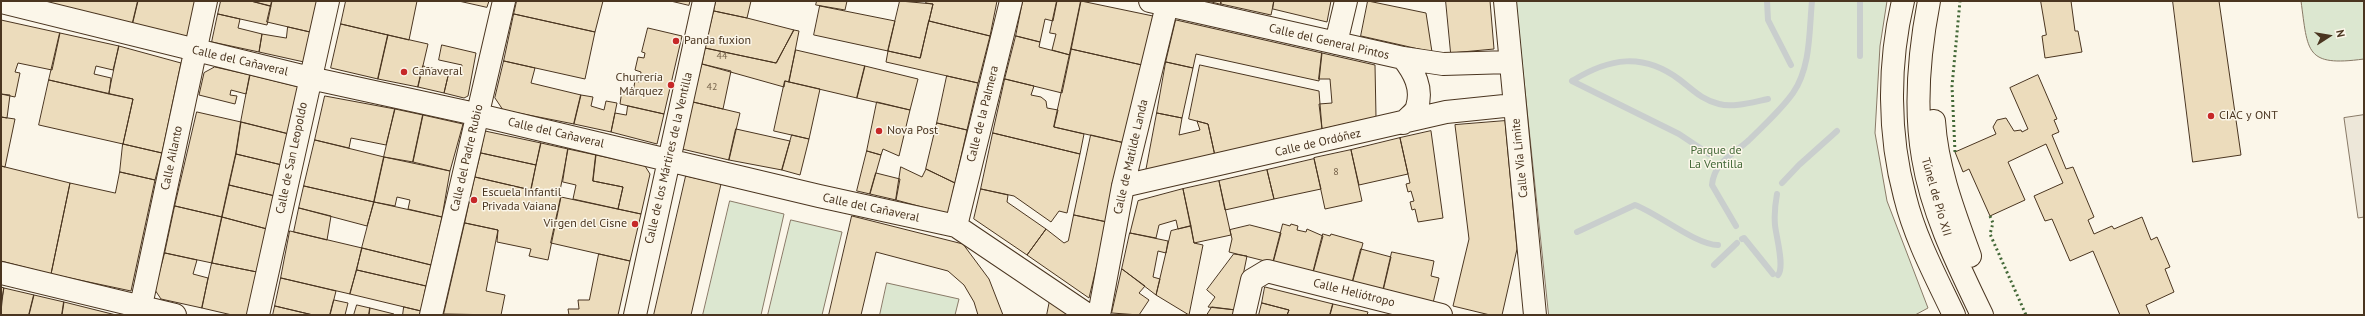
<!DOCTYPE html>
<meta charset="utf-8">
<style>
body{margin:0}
#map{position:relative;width:2365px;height:316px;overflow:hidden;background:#fbf6e9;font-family:"PT Sans",sans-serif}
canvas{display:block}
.frame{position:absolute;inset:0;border:2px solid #4a3520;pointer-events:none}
.north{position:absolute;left:2309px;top:16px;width:40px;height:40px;-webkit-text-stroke:3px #fbf6e9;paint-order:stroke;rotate:78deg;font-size:11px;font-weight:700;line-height:16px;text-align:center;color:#4a3520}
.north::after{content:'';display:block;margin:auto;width:14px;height:18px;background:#4a3520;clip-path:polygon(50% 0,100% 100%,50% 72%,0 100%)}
</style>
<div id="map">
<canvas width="2365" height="316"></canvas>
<div class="frame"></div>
<div class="north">N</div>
</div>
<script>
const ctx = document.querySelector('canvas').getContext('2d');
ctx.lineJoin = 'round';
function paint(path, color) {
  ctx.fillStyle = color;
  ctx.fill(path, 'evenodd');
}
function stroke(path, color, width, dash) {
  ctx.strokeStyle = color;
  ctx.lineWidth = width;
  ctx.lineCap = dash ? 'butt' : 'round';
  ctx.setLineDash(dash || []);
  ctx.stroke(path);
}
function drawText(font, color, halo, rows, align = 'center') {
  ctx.font = font + ' "PT Sans",sans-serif';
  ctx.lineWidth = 3;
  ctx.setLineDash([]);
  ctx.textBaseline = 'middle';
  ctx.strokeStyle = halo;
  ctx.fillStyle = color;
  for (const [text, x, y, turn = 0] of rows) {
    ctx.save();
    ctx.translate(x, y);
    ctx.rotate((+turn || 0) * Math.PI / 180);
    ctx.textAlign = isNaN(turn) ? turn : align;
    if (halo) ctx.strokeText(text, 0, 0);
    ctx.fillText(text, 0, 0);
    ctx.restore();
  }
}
const green = new Path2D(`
 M1516 1H1887L1880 46 1875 133 1887 201 1928 308 1915 315H1549Z
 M2301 1H2364V59C2305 67 2308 52 2301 1Z
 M730 201 784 214 761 315H703Z
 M791 220 842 232 822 315H768Z
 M887 283 959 299 955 315H880Z`);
paint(green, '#dce7d0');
stroke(green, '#887966', 1);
const parking = new Path2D(`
 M2364 115V217L2358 218 2344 118Z`);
paint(parking, '#ede7d9');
stroke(parking, '#887966', 1);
stroke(new Path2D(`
 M1767 1 1768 20 1791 65
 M1860 56V1
 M1572 81C1609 58 1643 52 1680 80 1693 90 1702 100 1719 104 1733 108 1753 102 1768 99
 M1572 81 1679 134 1709 154
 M1782 183 1799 165 1837 131
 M1777 194C1775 205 1774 214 1775 225 1776 236 1785 267 1778 275
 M1736 226 1712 185C1714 162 1734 154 1749 140 1764 125 1781 110 1793 93 1811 67 1809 31 1812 1
 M1577 232 1635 205C1659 214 1696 245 1718 245
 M1742 239 1744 238 1773 274
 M1714 265 1737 243`), '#c9cecd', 6);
const building = new Path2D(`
 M17 1H138L132 26Z
 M138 1H196L188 38 132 26Z
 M221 1H251L271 6 267 25 218 14Z
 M251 1H272L271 6Z
 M272 1H317L310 32 267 22Z
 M346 1H417L409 40 341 24Z
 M459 1H489L487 7Z
 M517 1H603L595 32 514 14Z
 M671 1H690L689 5Z
 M716 1H751L747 18 714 11Z
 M817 1H847L845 10 816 5Z
 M900 1 933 4 920 58 888 51Z
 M927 1H997L990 36 929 21 933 4 926 3Z
 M1023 1H1057L1053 21 1045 19 1040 42 1016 36Z
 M1057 1H1081L1070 55 1052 50 1056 34 1050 33Z
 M1081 1 1153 16 1142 65 1071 49Z
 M1208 1H1221V4Z
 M1221 1H1274L1271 15 1221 4Z
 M1274 1H1331L1327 22 1273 9Z
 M1368 1 1426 13 1432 52 1361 36Z
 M1446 1H1490L1494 49 1451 53Z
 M2041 1H2071L2075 31H2078L2082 52 2045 58 2042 36 2046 35Z
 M2173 1H2219L2241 155 2193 162Z
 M820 6 895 21 888 51 814 35Z
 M714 11 747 18 794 30 776 63 705 48Z
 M218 14 240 19 238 28 262 34 259 52 212 42Z
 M514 14 595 32 585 79 504 61Z
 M1 20 60 33 52 70 18 63 15 72 20 73 15 97 1 94Z
 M1176 20 1322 53 1319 81 1196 54 1193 68 1166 62Z
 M929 21 990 36 978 83 886 62 888 51 920 58Z
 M341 24 388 35 378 79 331 68Z
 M288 27 310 32 304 62 259 52 262 34 286 38Z
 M648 28 682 36 664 114 620 104 622 90 633 92 635 81 639 82 641 72 635 70 638 57 644 58 645 53 642 52Z
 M794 30 799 31 789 82 785 81 784 87 702 64 705 48 776 63Z
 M60 33 119 46 113 70 96 66 94 74 111 78 109 94 49 80Z
 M388 35 428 44 418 87 378 79Z
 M1016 36 1040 42 1039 47 1070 55 1062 93 1005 79Z
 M442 45 476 53 468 96 464 98 444 93 449 72 460 75 462 65 439 60Z
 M119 46 181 63 162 153 123 144 133 99 109 94Z
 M1071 49 1142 65 1125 143 1054 127Z
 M796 50 865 66 857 98 789 82Z
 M1322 53 1375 65 1376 117 1322 129 1319 104 1332 103 1330 79H1319Z
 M504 61 535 68 531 83 581 95 574 124 503 110 495 98Z
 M1166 62 1193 68 1182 118 1157 113Z
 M702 64 731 71 723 109 693 102Z
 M1200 65 1319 91 1322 129 1215 156 1208 124 1189 119Z
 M423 66 449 72 444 93 418 87Z
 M865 66 918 79 910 110 857 98Z
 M215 67 250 75 246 94 231 90 230 95 237 96 235 104 199 95 204 73Z
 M250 75 299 87 289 134 241 122Z
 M2038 75 2057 119 2054 120 2059 132 2052 135 2066 169 2073 167 2094 217 2088 220 2094 234 2112 226 2114 229 2142 217 2151 240 2157 237 2170 267 2165 269 2174 292 2146 305 2150 315H2120L2093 251 2070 261 2052 219 2045 221 2034 196 2063 183 2046 144 2008 162 2025 200 1990 216 1969 169 1963 172 1955 152 1996 134 1993 127 1997 120 2006 118 2014 131 2021 130 2022 132 2028 129 2010 88Z
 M947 76 978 83 967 130 937 123Z
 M1005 79 1034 86 1031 95 1041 97 1046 101 1047 108 1058 110 1054 127 1084 134 1080 154 993 133Z
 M49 80 133 99 123 144 39 125Z
 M785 81 820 89 809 139 774 131Z
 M1 94 10 95 7 118 1 117Z
 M581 95 593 97 591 106 604 110 606 101 617 103 611 132 574 124Z
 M325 96 395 109 386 145 351 138 349 148 315 140Z
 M693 102 740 113 729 160 682 149Z
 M877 102 910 110 899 156 883 149 881 155 867 151Z
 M628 106 664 114 657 144 611 132 615 113 626 115Z
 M395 109 423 115 413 162 384 157Z
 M197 112 241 122 236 154 222 217 175 206Z
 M1157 113 1182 118 1179 135 1200 130 1197 121 1208 124 1215 156 1146 171Z
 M423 115 463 124 450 171 413 162Z
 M1 117 15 119 5 167 1 166Z
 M1505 121 1517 249 1502 315H1490L1453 306 1469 239 1455 125Z
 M241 122 289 134 282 165 236 154Z
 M937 123 967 130 955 183 926 169Z
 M736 129 790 141 782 170 729 160Z
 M485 131 541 143 536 165 481 153Z
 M1431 131 1443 218 1418 222 1415 209 1412 210 1410 202 1414 201 1411 191 1408 192 1406 184 1410 183 1400 138Z
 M993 133 1080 154 1067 213 1059 211 1051 222 1014 196 981 189Z
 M792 135 809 139 800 175 782 170Z
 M1091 135 1125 143 1107 222 1074 215Z
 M1400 138 1408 174 1359 185 1351 150Z
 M315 140 384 157 374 202 304 186Z
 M541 143 568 149 559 196 531 190Z
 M123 144 162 153 155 180 120 172Z
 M568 149 596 155 593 181 623 187 618 209 573 199 576 185 563 182Z
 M1351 150 1362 201 1325 209 1314 158Z
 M867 151 881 155 870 194 857 191Z
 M481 153 536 165 531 190 475 177Z
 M236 154 282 165 275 196 229 185Z
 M596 155 645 166 650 174 641 214 618 209 623 187 593 181Z
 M384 157 450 171 442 217 408 209 410 200 397 197 395 206 374 202Z
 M1314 159 1321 189 1274 199 1267 170Z
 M1 166 70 183 51 274 1 261Z
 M901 167 922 177 926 169 955 183 948 214 896 200Z
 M1267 170 1274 199 1225 210 1219 181Z
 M120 172 155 180 131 291 51 274 70 183 115 193Z
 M876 173 900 179 896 200 870 194Z
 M686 176 721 184 691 315H654Z
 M475 177 561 197 548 260 529 256 531 249 497 242 498 230 465 223Z
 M1219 181 1231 235 1194 243 1183 189Z
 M229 185 275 196 267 229 222 217Z
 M304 186 374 202 367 226 299 208Z
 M981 189 1008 195 1007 202 1046 229 1027 255 974 219Z
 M1183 189 1191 226 1178 229 1176 220 1159 225 1156 238 1130 233 1138 201Z
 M561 197 641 214 630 261 551 243Z
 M374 202 442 217 431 265 362 248Z
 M175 206 222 217 212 263 165 253Z
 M299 208 331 216 327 240 294 232Z
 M1074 215 1107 222 1089 298 1027 255 1046 229 1064 243 1068 241Z
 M852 216 963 244 989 279 1003 315H978L974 302 964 285 948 271 876 252 861 315H829Z
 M222 217 267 229 257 272 212 263Z
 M465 223 498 230 486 291 505 295 501 315 444 314Z
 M1283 224 1290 226 1291 224 1298 226 1297 230 1306 232 1307 229 1323 236 1313 273 1273 263Z
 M1250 225 1281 233 1273 263 1229 252 1232 239 1230 230Z
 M1191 226 1194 243 1203 245 1189 315 1156 295 1171 231Z
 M290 231 362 248 350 294 281 278Z
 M1130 233 1168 241 1166 253 1158 251 1153 277 1160 279 1156 295 1122 269Z
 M1323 234 1330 236 1331 234 1363 243 1352 284 1313 273Z
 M362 248 431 265 426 286 357 270Z
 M1361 249 1391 257 1383 291 1352 284Z
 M1392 252 1434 261 1431 276 1439 278 1433 303 1383 291Z
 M165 253 197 260 193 274 208 278 202 308 161 299 155 290Z
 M599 254 630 261 618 315H569L568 309H579L578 300H589Z
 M1234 254 1247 256 1236 310 1208 307 1215 297 1207 290Z
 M212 263 257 272 247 315H232L202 308Z
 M1122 269 1145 286 1139 293 1149 300 1139 315 1112 313Z
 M357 270 426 286 421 311 350 294Z
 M281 278 336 291 330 315H313L275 306Z
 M1 287 4 288 1 303Z
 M1265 287 1333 304 1330 315H1287L1289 310 1262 303Z
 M4 288 34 295 29 315H1Z
 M34 295 64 302 62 315H29Z
 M334 300 348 303 345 315H330Z
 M1050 300 1071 315H1047Z
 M64 302 116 315H62Z
 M1262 303 1289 310 1287 315H1259Z
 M1333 304 1368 312 1367 315H1330Z
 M357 305 370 308 369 315H354Z
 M275 306 313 315H273Z
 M404 307 421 311 420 315H403Z
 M1212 307 1236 310 1234 315H1207Z
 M370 308 394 314 393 315H369Z`);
paint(building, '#ecdcbc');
stroke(building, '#4a3520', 1);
const minor = new Path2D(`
 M1150 1 1403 58 1443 64 1510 62
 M1505 1 1535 315
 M1 2 310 78 466 112 819 196 956 226 1088 315
 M1336 43 1346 1
 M1403 58C1414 72 1423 88 1417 107 1416 112 1407 119 1403 123
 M1123 186 1446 112 1514 105
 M956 226 1011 1
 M1 273 175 315
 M139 315 206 1
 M258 315 328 1
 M431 315 504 1
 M635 315 704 1
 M1099 315 1123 186 1168 1
 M1244 315 1252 280 1267 271 1441 315`);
const major = new Path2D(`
 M1903 1C1888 64 1888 134 1905 197 1915 238 1936 277 1954 315
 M1929 1C1919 53 1914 106 1923 158 1932 213 1958 265 1982 315
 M1934 121C1937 168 1954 212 1970 256`);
stroke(minor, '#4a3520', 24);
stroke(major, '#4a3520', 24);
stroke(minor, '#fbf6e9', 22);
stroke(major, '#fbf6e9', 22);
stroke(new Path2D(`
 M1955 152 1952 86 1960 1
 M1990 216 1993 223 1990 234 2026 315`), '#436837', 3, [2, 3]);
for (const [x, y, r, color] of [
 [676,41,4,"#c62828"],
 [404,72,4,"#c62828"],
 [671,85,4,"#c62828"],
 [2211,116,4,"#c62828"],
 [879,131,4,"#c62828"],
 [474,200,4,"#c62828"],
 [635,224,4,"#c62828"]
]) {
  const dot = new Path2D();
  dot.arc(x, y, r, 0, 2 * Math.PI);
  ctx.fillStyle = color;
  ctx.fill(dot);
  stroke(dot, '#fbf6e9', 1.5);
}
drawText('10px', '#725f47', null, [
 ["44",722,56],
 ["42",712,87],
 ["8",1336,172]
]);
drawText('12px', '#4a3520', '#fbf6e9', [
 ["Panda fuxion",684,41],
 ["Cañaveral",412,72],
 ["Churrería",663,78,"right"],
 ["Márquez",663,92,"right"],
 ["CIAC y ONT",2219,116],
 ["Nova Post",887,131],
 ["Escuela Infantil",482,193],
 ["Privada Vaiana",482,207],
 ["Virgen del Cisne",627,224,"right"]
], 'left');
drawText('12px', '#4a3520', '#fbf6e9', [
 ["Calle del General Pintos",1329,42,13],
 ["Calle del Cañaveral",240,61,13],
 ["Calle de la Palmera",983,114,-76],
 ["Calle del Cañaveral",556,133,13],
 ["Calle de Ordóñez",1318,143,-13],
 ["Calle de Matilde Landa",1131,157,-77],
 ["Calle Ailanto",172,158,-78],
 ["Calle de San Leopoldo",292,158,-78],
 ["Calle del Padre Rubio",467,158,-77],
 ["Calle de los Mártires de la Ventilla",669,158,-77],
 ["Calle Vía Límite",1520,158,-96],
 ["Túnel de Pío XII",1936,197,74],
 ["Calle del Cañaveral",871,208,12],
 ["Calle Heliótropo",1354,293,14]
]);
drawText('12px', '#436837', '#fbf6e9', [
 ["Parque de",1716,151],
 ["La Ventilla",1716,165]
]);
</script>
